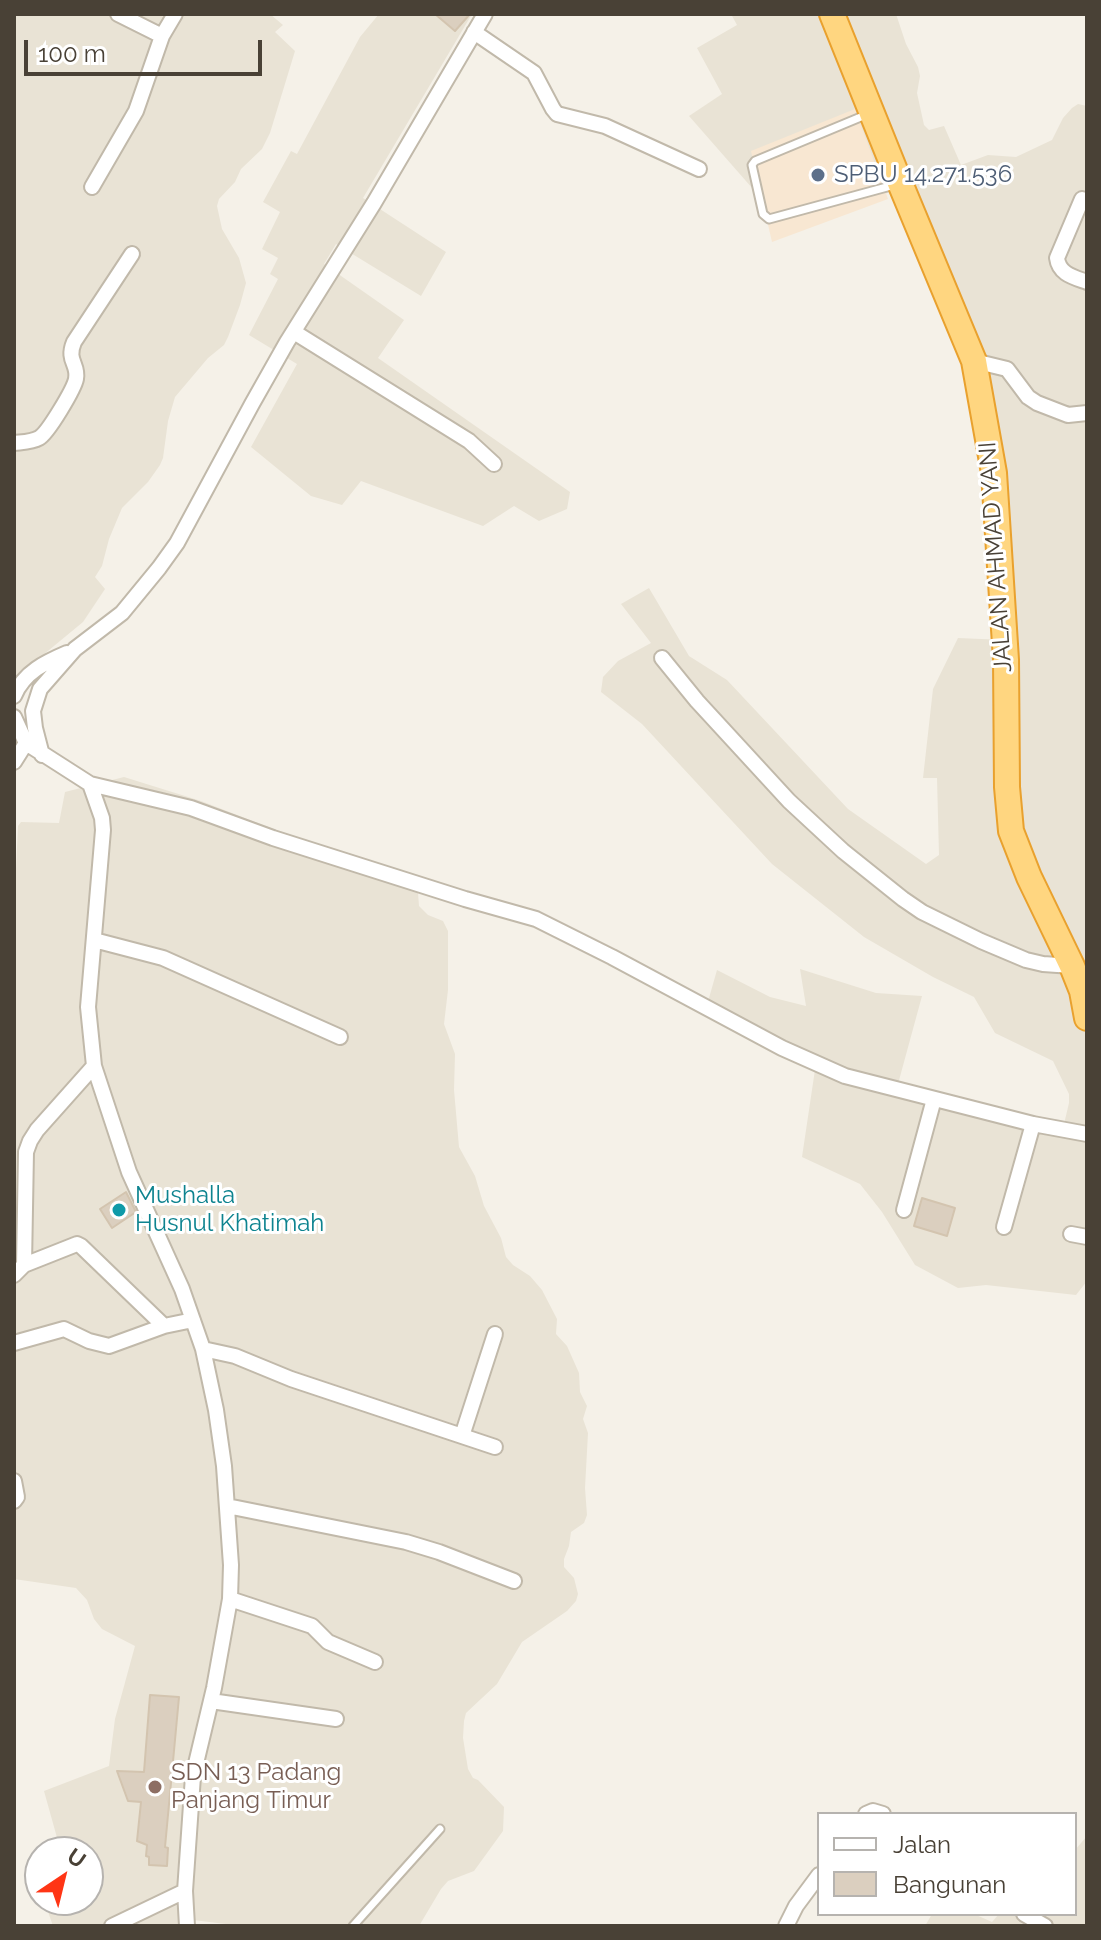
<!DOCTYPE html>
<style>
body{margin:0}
#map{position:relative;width:1101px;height:1940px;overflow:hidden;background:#f5f1e8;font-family:Raleway,sans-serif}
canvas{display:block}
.frame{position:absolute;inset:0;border:16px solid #494136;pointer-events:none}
.legend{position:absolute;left:817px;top:1812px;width:260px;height:104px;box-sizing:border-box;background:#fff;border:2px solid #b6b3af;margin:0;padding:10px 14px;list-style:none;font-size:24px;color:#494136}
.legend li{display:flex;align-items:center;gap:16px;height:40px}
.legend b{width:40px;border:2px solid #b6b3af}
.north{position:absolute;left:24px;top:1836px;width:80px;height:80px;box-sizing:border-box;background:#fff;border:2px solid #b6b3af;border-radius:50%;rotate:35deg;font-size:22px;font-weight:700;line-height:32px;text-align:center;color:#494136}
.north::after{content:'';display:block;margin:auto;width:28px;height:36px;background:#ff3515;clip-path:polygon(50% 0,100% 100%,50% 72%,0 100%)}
.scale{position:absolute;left:24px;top:40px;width:238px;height:36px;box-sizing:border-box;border:4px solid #494136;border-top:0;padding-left:10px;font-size:24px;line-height:28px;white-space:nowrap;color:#494136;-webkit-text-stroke:6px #fff;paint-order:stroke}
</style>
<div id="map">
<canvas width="1101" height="1940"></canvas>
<div class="frame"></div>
<ul class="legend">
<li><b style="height:10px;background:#fff"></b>Jalan</li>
<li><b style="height:22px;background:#dbcfbf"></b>Bangunan</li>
</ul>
<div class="north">U</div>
<div class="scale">100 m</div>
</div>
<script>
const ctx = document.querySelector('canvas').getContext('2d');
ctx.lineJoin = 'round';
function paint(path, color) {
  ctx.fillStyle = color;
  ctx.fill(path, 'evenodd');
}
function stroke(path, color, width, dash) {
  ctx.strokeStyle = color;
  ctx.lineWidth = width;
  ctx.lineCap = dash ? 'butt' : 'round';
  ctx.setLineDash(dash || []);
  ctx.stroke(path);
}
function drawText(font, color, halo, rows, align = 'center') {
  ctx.font = font + ' Raleway,sans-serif';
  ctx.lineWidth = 6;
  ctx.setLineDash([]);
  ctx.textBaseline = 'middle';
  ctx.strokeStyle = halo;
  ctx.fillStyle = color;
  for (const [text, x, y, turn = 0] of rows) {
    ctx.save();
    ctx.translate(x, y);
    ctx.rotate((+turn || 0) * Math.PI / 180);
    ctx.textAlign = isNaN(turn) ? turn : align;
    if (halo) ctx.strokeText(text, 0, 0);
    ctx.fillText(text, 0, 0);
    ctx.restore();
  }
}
paint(new Path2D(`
 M14 14H270L283 25 275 32 295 51 270 133 262 149 241 169 235 182 219 199 217 206 222 229 239 258 246 283 240 305 228 337 224 345 208 358 175 397 168 421 163 458 160 465 148 482 122 508 109 539 102 566 95 577 105 589 83 622 14 679Z
 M379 14H472L363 198 446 252 421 296 336 244 324 264 404 320 378 358 570 492 567 509 539 521 514 506 483 526 361 481 342 505 311 496 251 447 297 364 249 335 278 279 270 274 278 258 262 249 280 212 263 202 291 151 297 154 360 37Z
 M731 14H896L906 44 918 67 920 76 917 93 924 125 929 130 944 126 961 165 988 155 1016 157 1052 140 1063 118 1072 108 1078 104 1087 106V1281L1076 1295 986 1285 958 1288 915 1265 882 1212 860 1184 802 1157 816 1063 707 1005 717 970 770 997 806 1006 800 969 876 993 922 996 898 1084 997 1110 1064 1124 1069 1103V1094L1053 1061 995 1033 974 997 933 977 864 937 772 864 642 724 601 692 603 677 618 661 651 643 621 604 649 588 689 656 727 680 848 809 926 864 939 855 937 778H923L933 689 958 638 1005 640 990 427 907 185 833 215 788 229 689 116 722 94 697 48 737 25Z
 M124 777 201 801 343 856 417 880 419 906 428 915 443 921 448 931V990L444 1024 455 1054 454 1090 459 1147 475 1176 484 1206 501 1238 506 1257 513 1265 530 1276 542 1290 557 1319 556 1334 567 1346 579 1373 580 1392 587 1406 583 1419 588 1433 585 1488 587 1515 584 1523 571 1532 569 1546 564 1559V1567L574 1578 578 1594 576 1601 567 1611 522 1642 497 1684 466 1713 464 1721 463 1738 468 1769 473 1778 478 1780 504 1807 503 1831 474 1871 448 1881 441 1889 419 1926H242L185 1919V1926H53L46 1906 61 1900H88V1852H61L44 1791 109 1766 115 1719 135 1646 102 1629 94 1619 87 1600 76 1588 14 1579V873L16 869 18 826 21 822 59 823 65 792Z
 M1087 1836V1926H925L932 1914H974L992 1922 999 1914H1012L1019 1918 1022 1914H1075V1850Z`), '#e9e3d5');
paint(new Path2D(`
 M855 109 888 199 772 242 751 151Z`), '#f8e7d2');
const building = new Path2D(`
 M435 14H470L455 31Z
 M126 1192 136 1212 112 1228 100 1209Z
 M922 1198 955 1208 947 1236 914 1226Z
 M150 1695 179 1697 165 1847 168 1848 167 1866 149 1865V1857L146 1856 147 1845 137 1841 141 1802 128 1801 117 1771 144 1772Z`);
paint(building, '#dbcfbf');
stroke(building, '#d3c4af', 2);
const service = new Path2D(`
 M868 114 755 161 752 165 763 214 769 219 898 184
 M353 1926 440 1829`);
const minor = new Path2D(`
 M118 14 162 36
 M474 32 534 73 553 109 557 114 605 126 699 169
 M92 187 136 111 162 36 175 14
 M1082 199 1057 258C1059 274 1073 277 1087 282
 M294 332 469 441 494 464
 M974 361 1007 369 1028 397 1037 403 1068 415 1087 413
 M14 443C22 442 32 442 39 438 48 433 74 389 76 379 79 364 66 361 74 342L132 254
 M662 658 697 701 789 801 843 851 903 899 922 912 981 941 1026 960 1043 964 1072 966
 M14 696C24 672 46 662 67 653
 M14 717 26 743 90 784 191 808 273 838 465 899 536 919 612 957 782 1048 845 1076 1033 1124 1087 1134
 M42 755 35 728 33 711 40 689 75 649 122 613 159 568 177 543 252 404 287 342 374 203 485 14
 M14 762 26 743
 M90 784 102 818 103 830 88 1007 94 1066 129 1172 182 1289 203 1349 216 1410 224 1466 231 1565 230 1599 214 1688 193 1776 185 1891 187 1926
 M94 940 163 958 340 1037
 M904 1210 934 1099
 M1004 1227 1033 1124
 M1071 1234 1087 1237
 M24 1265 26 1152 30 1141 37 1130 94 1066
 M14 1275 24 1265 77 1244 81 1246 164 1326
 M14 1343 64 1329 89 1341 109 1346 164 1326 193 1320
 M203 1349 235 1356 291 1379 495 1447
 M462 1436 495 1334
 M14 1481 17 1497 14 1501
 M227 1506 406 1542 439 1552 514 1581
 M230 1599 312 1626 328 1642 375 1662
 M211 1701 336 1719
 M866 1814 873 1811 883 1814
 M1024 1914 1045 1926
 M112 1926 185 1891
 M786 1926 796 1906 819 1875`);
const trunk = new Path2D(`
 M832 14 900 183 974 361 994 473 1006 660 1007 787 1011 831 1029 877 1072 966 1082 991 1087 1018`);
stroke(service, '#c1b9aa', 11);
stroke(minor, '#c1b9aa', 18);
stroke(trunk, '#e9a12e', 28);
stroke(service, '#fff', 7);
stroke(minor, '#fff', 14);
stroke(trunk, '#ffd680', 24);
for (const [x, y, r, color] of [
 [818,175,8,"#5c6f8a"],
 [119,1210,8,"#0f9aa8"],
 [155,1787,8,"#8d6e63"]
]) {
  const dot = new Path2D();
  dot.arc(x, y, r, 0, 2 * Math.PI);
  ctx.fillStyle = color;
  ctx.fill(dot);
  stroke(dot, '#fff', 3);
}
drawText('24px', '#4e5e75', '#fff', [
 ["SPBU 14.271.536",834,175]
], 'left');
drawText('24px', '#494136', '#fff', [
 ["JALAN AHMAD YANI",996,557,-94]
]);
drawText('24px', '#0d838f', '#fff', [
 ["Mushalla",135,1196],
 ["Husnul Khatimah",135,1224]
], 'left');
drawText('24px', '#785e54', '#fff', [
 ["SDN 13 Padang",171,1773],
 ["Panjang Timur",171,1801]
], 'left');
</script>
